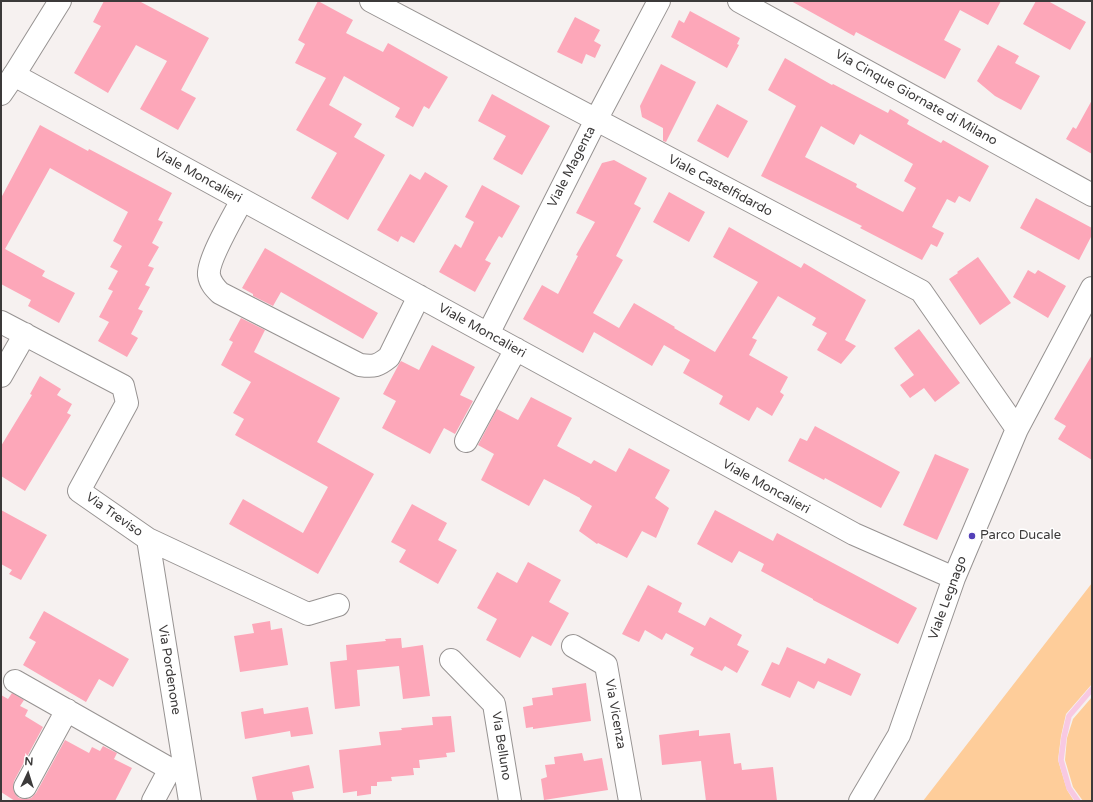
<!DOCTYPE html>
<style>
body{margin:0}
#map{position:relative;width:1093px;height:802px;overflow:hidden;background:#f6f1f0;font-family:"Varela Round",sans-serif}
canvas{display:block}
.frame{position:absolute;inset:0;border:2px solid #3c3a3a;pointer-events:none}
.north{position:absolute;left:8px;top:754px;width:40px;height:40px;-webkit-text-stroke:3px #fff;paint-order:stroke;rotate:4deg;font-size:11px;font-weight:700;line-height:16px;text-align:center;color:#3c3a3a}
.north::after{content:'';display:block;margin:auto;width:14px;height:18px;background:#3c3a3a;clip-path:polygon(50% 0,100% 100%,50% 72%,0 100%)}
</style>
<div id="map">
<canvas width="1093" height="802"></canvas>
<div class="frame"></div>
<div class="north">N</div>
</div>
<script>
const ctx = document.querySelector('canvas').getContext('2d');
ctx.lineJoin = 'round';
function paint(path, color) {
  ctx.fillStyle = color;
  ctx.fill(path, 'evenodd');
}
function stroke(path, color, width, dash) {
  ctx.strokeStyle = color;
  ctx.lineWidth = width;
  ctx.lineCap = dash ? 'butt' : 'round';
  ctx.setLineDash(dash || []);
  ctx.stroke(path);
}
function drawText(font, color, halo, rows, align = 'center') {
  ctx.font = font + ' "Varela Round",sans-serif';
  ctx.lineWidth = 3;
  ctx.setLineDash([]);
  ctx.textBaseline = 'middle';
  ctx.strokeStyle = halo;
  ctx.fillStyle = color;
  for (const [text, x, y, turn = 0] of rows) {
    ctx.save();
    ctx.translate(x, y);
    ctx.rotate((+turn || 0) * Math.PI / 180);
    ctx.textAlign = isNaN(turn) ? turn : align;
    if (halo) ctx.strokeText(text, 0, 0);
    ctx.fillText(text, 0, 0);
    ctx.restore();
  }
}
paint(new Path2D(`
 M1092 583V684L1066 714 1061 736 1058 760 1067 790 1074 801H923Z
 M1092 697V801H1083L1073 787 1065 760 1067 738 1073 719Z`), '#fecd9a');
stroke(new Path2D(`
 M1078 801 1069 788 1061 760 1064 737 1069 716 1092 689`), '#f8c9e2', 5.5);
paint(new Path2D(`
 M104 1H139L209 38 181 90 196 98 178 130 140 109 167 61 136 45 108 93 74 73 101 26 93 22Z
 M318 1 353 20 346 33 383 52 388 43 448 77 429 109 424 106 413 127 395 117 400 108 344 76 329 105 362 124 354 137 385 155 348 220 311 198 337 153 296 130 326 78 295 63 305 44 298 40Z
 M791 1H1001L988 25 960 10 944 40 961 49 945 79 856 32 854 36Z
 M1036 1H1048L1086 22 1070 50 1023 24Z
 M690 11 740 38 737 44 739 45 727 68 671 37 679 20 684 23Z
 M575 17 600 30 594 41 601 45 595 58 586 54 582 64 557 52Z
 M998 45 1019 56 1015 63 1040 76 1021 110 995 96 977 81Z
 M785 58 832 85 833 84 888 113 890 109 909 120 907 124 941 143 943 140 989 166 970 202 959 196 955 203 947 199 932 227 944 233 937 247 931 244 922 260 860 228 862 226 761 176 796 106 768 90ZM821 126 854 145 860 134 913 164 904 181 916 188 903 212 856 187 857 184 805 157Z
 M661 64 696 82 666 142 663 141V128L642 117 640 106Z
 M492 94 550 126 522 175 493 159 506 136 478 121Z
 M1092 100V154L1066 139 1073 127 1076 129Z
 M717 104 748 121 728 158 697 141Z
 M40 125 88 151 89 149 172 193 158 220 163 222 152 243 159 247 148 266 154 268 145 285 150 287 138 309 143 311 131 334 138 338 127 357 98 341 109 322 99 317 113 291 108 289 118 271 110 267 122 246 113 241 128 212 50 168 5 249 45 271 42 276 75 293 59 323 28 306 31 300 1 284V198Z
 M614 160 647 178 634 204 641 208 616 256 623 260 593 313 619 328 634 303 675 327 674 328 715 352 758 282 713 257 729 227 801 268 804 263 866 300 845 340 856 346 841 364 817 350 827 333 812 325 816 318 778 296 752 338 757 340 749 355 788 377 780 392 784 395 772 416 757 407 749 421 719 404 723 396 683 373 690 360 664 345 652 366 594 332 583 353 523 319 542 285 558 294 578 256 576 255 595 222 576 213 602 163Z
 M425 172 448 186 414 243 401 236 398 242 377 230 410 174 420 180Z
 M482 185 520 206 502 238 499 236 485 260 491 263 475 292 439 272 455 244 461 248 474 222 465 217Z
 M669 192 705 212 689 242 653 222Z
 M1036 198 1092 228V235L1079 260 1020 228Z
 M265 248 378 313 363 339 281 292 273 306 253 296V294L242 288Z
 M978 257 1011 303 980 325 949 279 958 273 957 272Z
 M1028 270 1035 274 1038 270 1066 286 1048 318 1013 297Z
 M241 318 265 330 254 352 340 398 317 442 374 474 318 574 229 524 243 499 303 533 328 487 235 435 244 419 233 413 251 382 221 365 233 342 229 340Z
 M919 329 960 383 935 402 924 388 910 398 900 385 914 375 894 348Z
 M432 345 475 367 460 395 473 401 455 434 444 428 430 454 382 428 396 401 383 394 399 364 401 361 419 370Z
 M1092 355V460L1058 439 1066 426 1054 419Z
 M40 376 61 389 57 395 72 404 67 413 71 415 25 491 1 476V446L32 395 30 394Z
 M531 397 572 418 557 446 591 464 594 460 616 472 629 448 670 470 655 498 669 508 656 538 642 531 627 558 598 543 597 544 579 531 592 506 580 499V498L544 479 529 506 481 480 494 454 478 445 497 409 518 420Z
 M815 426 900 472 881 508 825 478 824 480 788 461 800 438 807 441Z
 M935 454 969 469 937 540 903 525Z
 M412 504 447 523 438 540 457 550 438 584 399 562 406 550 391 542Z
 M1 510 47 535 21 580 9 574 12 570 1 564Z
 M715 510 773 541 777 533 917 608 898 644 813 600V599L761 571 764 564 739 551 732 563 697 544Z
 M528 562 561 580 549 602 569 613 551 646 532 636 520 658 486 640 497 619 477 608 497 572 517 583Z
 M648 585 682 603 678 612 705 626 710 617 742 635 737 645 749 651 737 673 725 666 722 671 690 655 694 648 666 633 662 640 645 630 639 642 622 634Z
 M44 611 129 659 113 687 99 679 86 702 23 665 36 642 29 638Z
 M270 621 271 630 282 628 288 665 240 672 234 636 254 633 252 624Z
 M401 638 402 648 423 645 430 696 403 699 399 666 357 670 360 706 335 709 330 662 347 660 346 645 386 641 385 639Z
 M787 647 825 664 828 658 861 674 851 696 818 681 814 689 798 681 790 698 761 685 772 662 779 665Z
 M586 683 591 721 533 729V727L526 728 523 707 533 705 532 698 553 695 552 688Z
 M12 693 24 700 20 706 28 710 25 716 43 727 14 781 13 788 15 794 19 798 26 799 31 798 36 793 65 740 89 753 92 747 100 751 103 746 117 753 114 759 132 768 115 801H15L1 792V695L8 699Z
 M308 707 313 734 291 737 290 731 245 739 241 712 263 708 264 714Z
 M451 716 455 752 446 753 447 757 419 760 420 768H413L414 775 391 777 392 781 377 782V786H371V794L357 796V791L343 793 339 750 381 745 379 732 402 730 401 728 433 725 432 717Z
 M699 730V736L730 733 734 764 741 763 742 770 773 767 777 801H706L701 761 662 765 659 735Z
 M582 753 584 761 602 758 608 790 544 800 541 779 547 777 545 765 555 764 554 757Z
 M309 765 314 788 292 792 294 801H257L252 777Z`), '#fda7b9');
const minor = new Path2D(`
 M371 1 921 291 1017 429
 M739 1 1092 195
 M14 75 854 534 954 578
 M242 200C234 215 207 261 209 275 210 283 215 288 220 293L360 365C374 367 378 366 389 357L419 296
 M1 322 123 386 127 403 79 491 148 539 308 614 338 605
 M488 334 596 120 659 1
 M1 376 25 334
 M466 441 516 349
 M148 539 190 801
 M573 646 606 665 630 801
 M451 660 494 704 510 801
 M15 681 170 769 185 770
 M25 787 67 710
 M153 801 170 769
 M860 801 899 735 954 578 1017 429 1092 288`);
const major = new Path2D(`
 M1 94 14 75 60 1`);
stroke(minor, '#979392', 24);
stroke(major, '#979392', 24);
stroke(minor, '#fff', 22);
stroke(major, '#fff', 22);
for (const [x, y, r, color] of [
 [972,536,4,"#5340b8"]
]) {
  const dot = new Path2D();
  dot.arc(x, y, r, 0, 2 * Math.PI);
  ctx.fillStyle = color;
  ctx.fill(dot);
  stroke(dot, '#fff', 1.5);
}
drawText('13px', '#3c3a3a', '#fff', [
 ["Via Cinque Giornate di Milano",916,98,29],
 ["Viale Magenta",572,167,-63],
 ["Viale Moncalieri",198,176,29],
 ["Viale Castelfidardo",720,186,28],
 ["Viale Moncalieri",482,331,29],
 ["Viale Moncalieri",766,487,29],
 ["Via Treviso",114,515,35],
 ["Viale Legnago",948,598,-70],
 ["Via Pordenone",169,670,81],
 ["Via Vicenza",615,714,80],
 ["Via Belluno",501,746,81]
]);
drawText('13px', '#3c3a3a', '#fff', [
 ["Parco Ducale",980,536]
], 'left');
</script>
